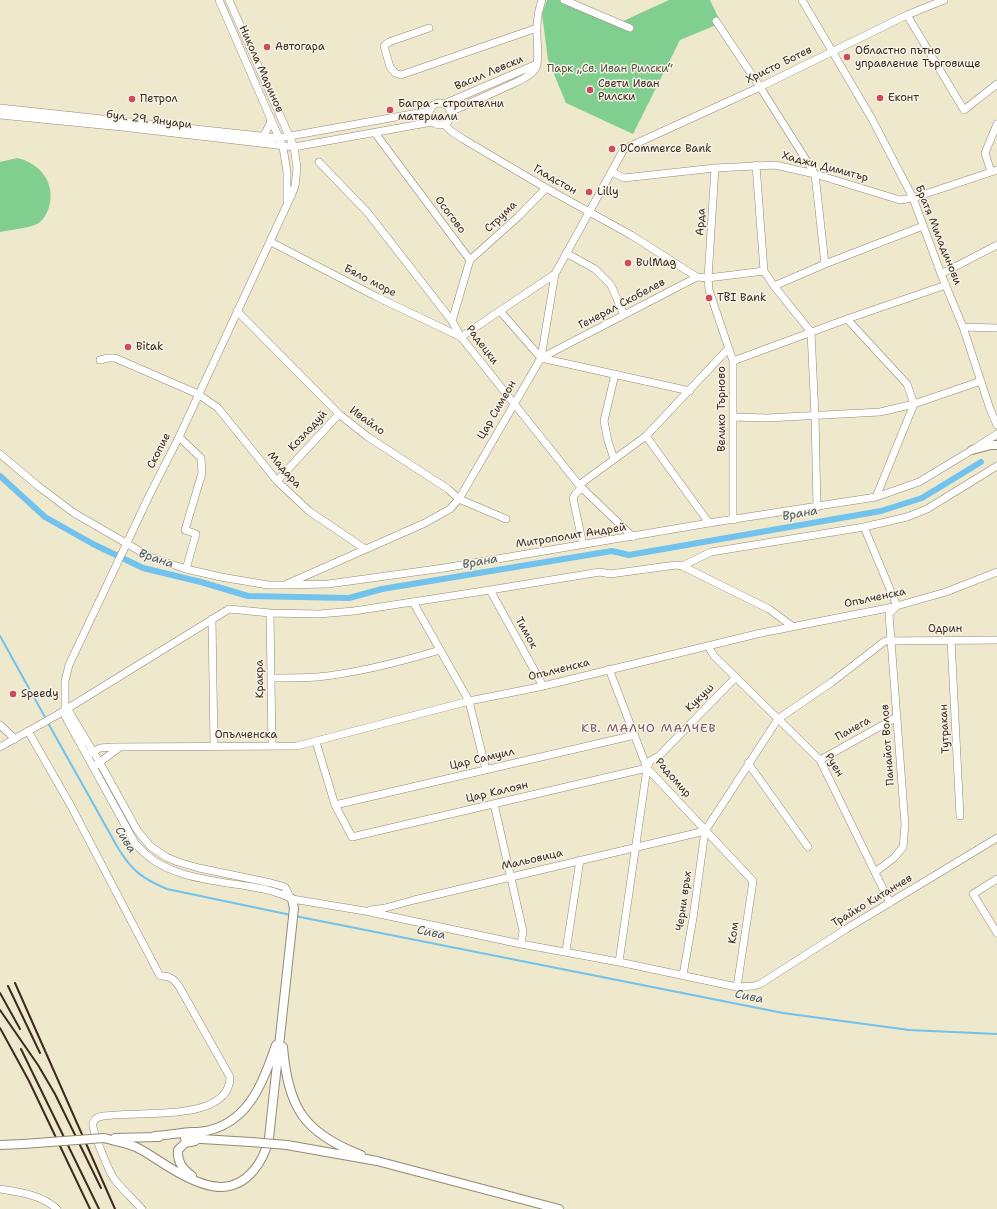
<!DOCTYPE html>
<meta charset="utf-8">
<style>
body{margin:0}
canvas{display:block;background:#eee8cd}
</style>
<canvas width="997" height="1209"></canvas>
<script>
const ctx = document.querySelector('canvas').getContext('2d');
ctx.lineJoin = 'round';
function paint(path, color) {
  ctx.fillStyle = color;
  ctx.fill(path, 'evenodd');
}
function stroke(path, color, width, dash) {
  ctx.strokeStyle = color;
  ctx.lineWidth = width;
  ctx.lineCap = dash ? 'butt' : 'round';
  ctx.setLineDash(dash || []);
  ctx.stroke(path);
}
function drawText(font, color, halo, rows, align = 'center') {
  ctx.font = font + ' "Shantell Sans",sans-serif';
  ctx.lineWidth = 3;
  ctx.setLineDash([]);
  ctx.textBaseline = 'middle';
  ctx.strokeStyle = halo;
  ctx.fillStyle = color;
  for (const [text, x, y, turn = 0] of rows) {
    ctx.save();
    ctx.translate(x, y);
    ctx.rotate((+turn || 0) * Math.PI / 180);
    ctx.textAlign = isNaN(turn) ? turn : align;
    if (halo) ctx.strokeText(text, 0, 0);
    ctx.fillText(text, 0, 0);
    ctx.restore();
  }
}
paint(new Path2D(`
 M547 0H570L621 22 669 0H710L721 23 680 40 633 134 566 103 548 60 542 14Z
 M17 158C40 163 56 183 49 207 47 213 43 221 37 224 29 228 9 230 0 232V162Z`), '#80cf8f');
stroke(new Path2D(`
 M0 636 46 719
 M48 723 118 848C132 871 143 879 167 889L291 915
 M295 916 783 1013 909 1030 997 1034`), '#71c2ec', 2);
stroke(new Path2D(`
 M0 476 45 517 93 544 143 568 201 582 248 596 349 598 382 589 612 551 629 555 881 511 922 498 981 462`), '#71c2ec', 6);
const minor = new Path2D(`
 M219 0 283 147 287 172V201
 M229 0 294 147 297 168 295 186 292 194 179 437 150 494 69 665 65 681V716L135 843C162 877 208 880 247 886 263 889 278 891 292 899L365 911 521 944 619 962 737 987 754 986 760 984 846 929 997 838
 M564 0 630 28
 M802 0 872 119 913 198 941 274 963 327 990 409 997 425
 M907 15 964 110 997 84
 M716 21 760 87 815 174 825 264
 M429 28 389 42 384 46 390 67 395 73 401 75 537 28
 M429 114a11 11 0 1 1 22 0a11 11 0 1 1-22 0Z
 M444 104 537 64
 M0 108 279 138 429 111
 M450 112 519 81C525 78 532 74 536 68 540 59 536 38 537 27 537 18 539 9 542 0
 M0 115 122 127 294 147 432 122
 M444 124 451 131 463 139 546 188 631 235 697 277
 M375 133 470 260 452 321
 M263 137 270 124 271 118
 M319 162 368 213 452 321 461 337 579 485 633 537
 M756 165 764 271 774 286 811 332 815 416 817 507
 M715 168 708 278 709 290 733 361V520
 M612 172 624 178 715 168 775 165 815 174 900 200 913 198 997 170
 M991 172 985 153 997 124
 M271 242 375 296 461 337 555 274
 M566 253 595 269 611 285 624 315
 M470 260 519 216 546 188
 M941 274 997 245
 M774 286 825 264 923 226
 M237 311 340 415 368 437 448 489 459 499 506 519
 M500 311 541 358 690 391
 M963 327 997 328
 M541 358 697 277 708 278 764 271
 M100 360 108 358H115L198 394 218 408 277 481 309 511 365 549
 M733 361 847 319 946 285
 M733 417 767 418 880 412 914 404 907 384 847 319
 M646 436 709 523
 M179 437 201 458 202 473 185 530 196 534 186 569
 M0 454 38 486 74 513 150 557 186 569 221 577 268 585H283L328 584 444 568 709 523 876 497 919 482 972 450 997 434
 M614 459 608 441 604 421 615 374
 M277 481 339 414
 M579 485 646 436 728 349
 M582 488 576 493 573 498 583 545
 M876 497 914 404 981 381
 M682 566 769 609 792 626
 M287 584 425 523 450 509 459 499 541 358 555 274 624 149 760 87 907 15 944 0
 M490 590 543 686
 M413 602 469 701 486 770
 M270 613 272 746
 M212 619 214 746
 M951 640 960 816
 M708 646 714 656 820 760 890 903
 M609 669 647 768 753 881 737 987
 M271 678C286 678 302 678 317 677 359 673 400 662 440 650
 M64 710 70 713 100 763 137 830 150 846 166 857 178 862 199 868 271 883 285 887 291 899
 M0 725 15 739
 M28 731 71 806 160 976C170 975 175 980 180 988L230 1077C230 1115 165 1113 139 1114 127 1114 115 1115 103 1116 98 1117 95 1118 93 1123 91 1129 110 1174 115 1180 123 1190 133 1199 142 1209
 M316 742 335 805 352 837 647 768
 M0 747 57 715 229 609 270 613 319 614 354 611 490 590 600 572 610 574 676 565 682 566 711 552 864 527
 M87 755 100 748 112 747 297 746 469 701 539 687 761 633 893 607 946 592 997 572
 M820 760 897 717
 M748 763 808 847
 M96 765 120 747
 M494 804 523 931 521 944
 M335 805 635 735
 M875 872 894 858 903 847 905 825 889 614 897 606 864 527 907 517 927 509 997 466
 M997 879 973 894 997 933
 M371 910 385 908 414 900 705 831
 M566 951 580 860
 M619 962 647 768 650 761 659 756 736 677
 M683 975 693 918 705 831 778 719 832 682 885 641 997 640
 M0 1189C20 1192 42 1195 57 1209`);
const major = new Path2D(`
 M972 450 991 445H997
 M283 1047C288 1108 304 1133 361 1155
 M155 1136C167 1135 179 1133 192 1132 198 1132 204 1132 210 1130 250 1120 264 1080 276 1045
 M104 1138C114 1141 126 1143 136 1147 152 1155 165 1166 181 1174 192 1180 209 1187 222 1187 248 1186 264 1161 269 1138L294 908 292 899
 M115 1138 159 1137
 M185 1138 251 1142
 M0 1145 23 1144
 M287 1145 377 1161 559 1209
 M192 1176C183 1169 177 1163 178 1150L185 1143 195 1141`);
stroke(minor, '#948976', 8);
stroke(major, '#948976', 10);
stroke(minor, '#fff', 7);
stroke(major, '#fff', 8);
stroke(new Path2D(`
 M15 983 115 1209
 M8 986 40 1053
 M0 993 20 1029
 M0 1010 38 1065 55 1094 101 1188
 M0 1028 29 1081 90 1209
 M21 1049 99 1209`), '#3b2a1e', 2);
const majorBridge = new Path2D(`
 M251 1142 287 1145
 M23 1144 104 1138`);
stroke(majorBridge, '#948976', 10, []);
stroke(majorBridge, '#fff', 8);
for (const [x, y, r, color] of [
 [267,47,4,"#d1495b"],
 [847,57,4,"#d1495b"],
 [590,90,4,"#d1495b"],
 [880,98,4,"#d1495b"],
 [132,99,4,"#d1495b"],
 [390,110,4,"#d1495b"],
 [612,149,4,"#d1495b"],
 [589,192,4,"#d1495b"],
 [628,263,4,"#d1495b"],
 [709,298,4,"#d1495b"],
 [128,347,4,"#d1495b"],
 [13,694,4,"#d1495b"]
]) {
  const dot = new Path2D();
  dot.arc(x, y, r, 0, 2 * Math.PI);
  ctx.fillStyle = color;
  ctx.fill(dot);
  stroke(dot, '#f7f3e8', 1.5);
}
drawText('11px', '#3b2a1e', '#f7f3e8', [
 ["Автогара",275,47],
 ["Областно пътно",855,51],
 ["управление Търговище",855,64],
 ["Свети Иван",598,84],
 ["Рилски",598,97],
 ["Еконт",888,98],
 ["Петрол",140,99],
 ["Багра - строителни",398,104],
 ["материали",398,117],
 ["DCommerce Bank",620,149],
 ["Lilly",597,192],
 ["BulMag",636,263],
 ["TBI Bank",717,298],
 ["Bitak",136,347],
 ["Speedy",21,694]
], 'left');
drawText('11px', '#3b2a1e', '#f7f3e8', [
 ["Христо Ботев",779,65,-26],
 ["Никола Маринов",261,69,66],
 ["Васил Левски",489,73,-23],
 ["бул. 29. Януари",149,120,7],
 ["Хаджи Димитър",825,167,15],
 ["Гладстон",555,180,30],
 ["Осогово",450,215,53],
 ["Струма",501,217,-44],
 ["Арда",701,222,-86],
 ["Братя Миладинови",938,235,68],
 ["Бяло море",370,281,27],
 ["Генерал Скобелев",622,304,-28],
 ["Радецки",482,345,53],
 ["Велико Търново",722,409,-90],
 ["Цар Симеон",497,410,-60],
 ["Ивайло",367,421,36],
 ["Козлодуй",308,431,-47],
 ["Скопие",159,451,-63],
 ["Мадара",284,470,48],
 ["Митрополит Андрей",571,536,-9],
 ["Опълченска",875,598,-12],
 ["Одрин",945,629],
 ["Тимок",526,633,61],
 ["Опълченска",559,670,-14],
 ["Кракра",260,679,-91],
 ["Кукуш",700,698,-45],
 ["Панега",853,729,-29],
 ["Тутракан",945,729,-93],
 ["Опълченска",246,735],
 ["Панайот Волов",888,745,-94],
 ["Цар Самуил",482,759,-13],
 ["Руен",834,765,59],
 ["Радомир",673,778,49],
 ["Цар Калоян",497,792,-13],
 ["Мальовица",532,860,-13],
 ["Черни връх",684,901,-82],
 ["Трайко Китанчев",872,901,-31],
 ["Ком",734,933,-82]
]);
drawText('11px', '#4c533a', '#f7f3e8', [
 ["Парк „Св. Иван Рилски“",610,69]
]);
drawText('italic 12px', '#4b585c', '#f7f3e8', [
 ["Врана",800,514,-10],
 ["Врана",156,559,19],
 ["Врана",480,562,-10],
 ["Сива",125,840,58],
 ["Сива",431,933,11],
 ["Сива",749,997,11]
]);
ctx.letterSpacing = '1px';
drawText('12px', '#755864', '#f7f3e8', [
 ["КВ. МАЛЧО МАЛЧЕВ",649,729]
]);
ctx.letterSpacing = '0px';
</script>
